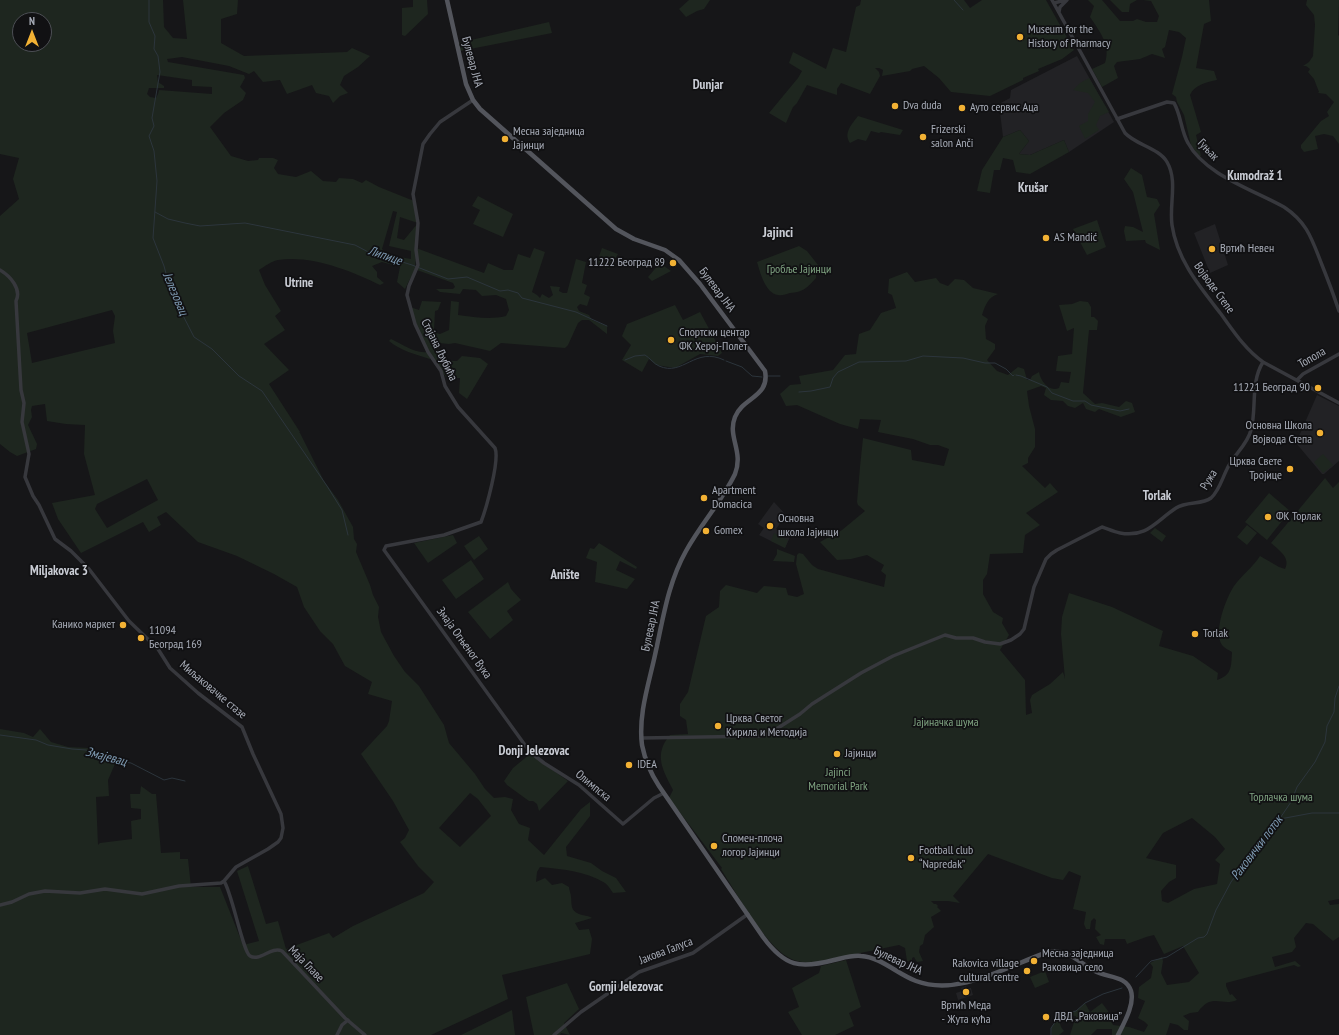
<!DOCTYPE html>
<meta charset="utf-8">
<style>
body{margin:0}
#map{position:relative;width:1339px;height:1035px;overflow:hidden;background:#161618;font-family:"PT Sans Narrow",sans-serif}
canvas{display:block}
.north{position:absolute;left:12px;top:12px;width:40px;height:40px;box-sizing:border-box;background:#111113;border:1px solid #4d4f55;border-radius:50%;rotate:0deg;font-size:11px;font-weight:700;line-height:16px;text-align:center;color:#a8adb8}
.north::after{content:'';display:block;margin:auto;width:14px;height:18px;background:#f2b134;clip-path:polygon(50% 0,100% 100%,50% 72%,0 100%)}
</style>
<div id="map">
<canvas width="1339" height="1035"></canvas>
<div class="north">N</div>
</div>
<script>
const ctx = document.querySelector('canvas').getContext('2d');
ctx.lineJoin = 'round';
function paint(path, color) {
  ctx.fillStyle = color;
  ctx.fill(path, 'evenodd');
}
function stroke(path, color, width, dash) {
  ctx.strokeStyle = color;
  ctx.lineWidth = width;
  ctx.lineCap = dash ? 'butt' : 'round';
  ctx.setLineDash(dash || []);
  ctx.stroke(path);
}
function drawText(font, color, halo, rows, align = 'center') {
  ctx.font = font + ' "PT Sans Narrow",sans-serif';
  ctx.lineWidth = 3.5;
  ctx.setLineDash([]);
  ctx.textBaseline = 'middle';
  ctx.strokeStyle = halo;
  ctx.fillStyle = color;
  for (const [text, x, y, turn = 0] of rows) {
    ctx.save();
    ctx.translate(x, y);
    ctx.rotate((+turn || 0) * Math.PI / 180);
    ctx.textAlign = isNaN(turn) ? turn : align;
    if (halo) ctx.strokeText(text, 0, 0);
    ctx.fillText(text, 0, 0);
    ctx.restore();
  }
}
paint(new Path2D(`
 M1077 56 1114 122 1069 152 1064 140 1030 155 1019 154 1029 141 1020 130 1003 137 999 104 1010 98 1011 90Z
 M1215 224 1228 265 1210 273 1194 233Z
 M1317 395 1339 406V461L1324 474H1322L1296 443Z
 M774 502 786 515 776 529 790 537 785 548 759 535 764 528 758 524Z
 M966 986 967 988H971L973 995 958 1000 956 993 962 991 961 988Z`), '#222225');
paint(new Path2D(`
 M0 0H163L164 27 173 38 187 39 183 0H238L237 14 221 19V43L244 56 347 52 352 48 370 56 358 67 344 76 340 85 348 93 340 96 333 103 329 96 316 93 312 85 287 94 280 80 263 82 254 71 249 74 229 66 182 57 167 59 168 62 244 75 245 78 240 87 246 93 243 100 224 113 210 127 231 156 248 161 258 160 259 158H273L278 160 274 168 278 174 296 177 311 171 323 181 336 182 339 178 353 179 362 183 366 180 379 187 414 201 418 223 416 248 484 273 488 263 504 270H513L518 254 530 258 534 248 545 252 532 292 537 295 540 298 542 294 549 298 553 295 550 286 560 287 559 291 563 293H567L576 259 586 262 582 283 587 285 584 294 590 297 587 306 580 304 577 307 579 311 589 315 592 320 607 326V334L589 320H582L578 323 568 345 565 348 501 343 490 351 455 343 449 344 430 342C436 357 441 361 457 361L462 356 480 358 488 364 467 399 459 393 460 378H447L441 371 431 356 430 359C415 354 401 351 389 341L391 339C403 344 414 354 428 352L415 324 410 307 419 310 422 301 441 302 438 310 435 311 434 330 435 333 440 334 449 330 451 301 459 302 458 315C474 317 490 320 506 316L509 310 506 299 496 295 482 296 476 290 463 289 460 294 440 292 436 289H453L455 287 453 283 417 270 418 264 416 255 415 269 405 289 397 282 400 267 382 262 372 266 377 272V277L384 283 380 285C351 271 312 255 278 260 272 261 265 266 259 270L265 285 281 311 275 316 285 330 264 344 289 370 269 384 300 432 299 433H300L324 481 338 500 353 527 354 539 357 544 356 552 370 585 373 595 379 607 378 617 381 632 394 656 405 672 419 686 444 725 449 743 475 774 485 789 494 798 505 797 513 799 511 810 519 824 530 828 528 840 544 855 581 809 590 802V816L566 847 567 856 591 863 602 871 616 878 626 892 613 893C611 890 608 885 605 883 586 871 561 869 540 867L537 872 536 882 545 878 552 885 562 883 569 887C569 890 571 894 571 897 572 905 570 910 579 914 583 916 588 915 592 918L575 923 579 930 589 929 592 939 590 954 502 975 508 999 431 1035H0V729L24 733 33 737 40 729 51 742 68 747 89 748 100 754 104 751 108 755 124 762 117 765 115 764 108 780 109 796 96 797 98 845 100 843 132 839 131 821 141 819V809L131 808 130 794H140L141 786 152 794H156L161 853 180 852V859H188L191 887H220L243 945 259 941 237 871 248 866 266 924 278 921 286 949 329 933 333 938 353 926 424 893 434 882 418 866 400 842 405 838 409 830 393 801 361 754 387 726 389 721 392 701 368 694 372 682 345 666 333 644 320 631 304 607 297 587 274 574 237 556 198 542 166 512 157 517 161 525 149 532 143 522 81 553 58 519 52 503 95 495 84 454 85 425 66 424 47 421 45 404 32 406 31 410 32 417 28 425 37 444 36 449 17 456 10 452 0 444V216L19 199 13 179 19 158 0 154ZM20 20H44V44H20ZM157 75 192 80V86L212 87V94L159 90 158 94 156 98 150 97 147 94 149 88H164V86L158 82ZM393 211 397 212 389 246 411 251V259L388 255 382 249ZM400 217 418 223 404 240 397 238ZM112 310 115 316 113 331 115 343 32 363 27 333ZM147 479 158 500 107 528 95 509 97 504ZM470 793 478 799 491 816 460 847 439 828Z
 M413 0H427L428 14 405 36 402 35V8L413 7Z
 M689 0H710L704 9 697 11 686 17 679 9Z
 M861 0H964L970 8 982 0H1046L1074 50 1062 59 1038 69 1039 71 1023 78V80L990 96 951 92 939 78 924 66 912 69 910 71 882 76 883 70 879 68H875L879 72 880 76 870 94 841 83 837 89V95L807 85 797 103 793 107 786 123 769 113 798 78 802 71 789 63 793 52 826 69 833 48 846 52 856 7 860 5Z
 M1088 0H1102L1120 21H1133L1137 19 1146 22H1157L1159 16 1151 1 1143 0H1209L1211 21 1204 24 1196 68 1214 71 1217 80C1207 82 1194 85 1190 95L1201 132 1196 135 1201 156H1199L1191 145 1184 115 1177 102 1176 97 1172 94 1182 57 1186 38 1179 32 1169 30 1165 47 1162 49 1165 58 1152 54 1140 59 1117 62 1114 66 1118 78 1102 87 1092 69 1105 63C1111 45 1100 32 1090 17L1094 6Z
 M1110 0H1137L1130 4 1129 12H1122Z
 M1307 0H1339L1338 35 1339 36V144L1333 136 1324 134 1315 136 1318 149 1304 152 1301 148V145L1321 121 1329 116 1327 112 1334 102 1326 94 1318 93 1319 92 1314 79 1308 72 1310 69 1306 66H1303L1309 62 1313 56 1315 25 1314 15 1306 5Z
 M549 22 552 33 460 51 458 43Z
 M1089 78 1109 112 1100 116 1096 125 1099 130 1085 139 1079 126 1088 121V114L1095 102 1088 93 1073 90 1080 83Z
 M858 116 903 130 900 135 881 132 879 133 871 131 866 141 858 139 850 143C843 133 852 124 858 116Z
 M1020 130 1029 141 1019 154 1030 155 1064 140 1069 152 1030 174 1016 172 1013 160 1003 158 1000 170H994L990 193 977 191 982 170 1003 137Z
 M1131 168 1142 175 1147 197 1157 199 1160 205 1154 214 1160 250 1146 243 1145 240 1126 241 1124 231 1125 226 1133 227 1143 232 1133 192 1124 179Z
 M478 196 513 214 503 237 473 224 480 210 472 206Z
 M1097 220 1106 247 1087 255 1073 229Z
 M799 246 807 251 818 265 816 267V278C807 288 803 292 790 293 786 294 782 296 778 295 765 293 760 272 757 262Z
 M602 248 618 254 609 269 596 265Z
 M660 263 671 271 652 281 648 277Z
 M907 272 915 282 936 278 940 283 948 286 955 279 964 280 973 288 998 294C988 297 985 306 982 315L988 319 985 326 986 339 995 344V349L987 360 997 371 1008 375 1018 367 1024 369 1027 380H1030L1032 376 1039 372C1041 382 1049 392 1059 388L1061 382 1069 383 1071 372 1056 371 1058 356 1072 354 1074 328 1067 331 1059 305 1072 304 1080 301 1088 302 1091 307V317H1094L1098 321 1097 330H1089L1083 393 1095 404 1102 403 1119 407 1126 401 1132 403 1135 412 1121 417 1099 409 1095 412 1086 409 1083 403 1075 408 1068 406 1063 401 1051 400 1044 395 1046 388 1041 386 1027 391 1029 406 1035 429V447L1028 458V463L1022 466 1045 488 1050 483 1058 492 1026 513 1040 525 1025 535 1023 553 990 554 987 574 983 580V594L993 612 1003 618 1002 623 1009 635 1000 650 1025 680 1026 715 1032 713 1030 700 1032 695 1050 684 1063 672 1065 679 1061 634 1062 617 1069 593 1112 607 1163 631 1159 646 1193 656 1218 673 1217 680C1232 675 1231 667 1232 652 1229 650 1224 648 1222 645 1213 632 1226 598 1234 586 1242 575 1253 567 1260 556L1279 567 1285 569C1291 558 1279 550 1271 543L1325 478 1333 488 1339 482V899L1328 901 1330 905 1339 904V937L1333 941 1313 924 1306 923 1294 938 1296 947 1292 952 1272 957 1275 967 1295 961 1301 966 1298 967 1294 965 1226 983V986L1230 995 1232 994 1237 1000C1222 1007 1212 992 1198 1012L1190 1013 1183 1016 1189 1021 1188 1030H1184L1178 1025 1170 1023 1166 1035H1112V1029H1097L1091 1035H1070L1076 1016 1064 1015 1059 1020 1061 1027 1064 1031 1059 1035H1052L1051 1028 1058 1018 1062 1014 1076 1011 1085 1003 1090 1012 1102 1003 1108 1011 1113 1025 1129 1027 1144 1032 1148 1025 1145 1022 1138 1018 1145 1001 1138 998 1139 987 1151 978 1153 967 1150 963 1162 957 1163 961 1161 973 1167 985 1189 982 1199 973 1183 946 1164 954 1154 935C1144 937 1136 941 1127 944L1125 939H1105L1104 945 1100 944 1096 937 1101 935 1095 929 1096 920 1094 918 1091 921 1090 929H1086L1084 924 1086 912 1073 909 1081 876 1069 871 1063 880 1052 878 988 854 953 896 960 903 948 901H931L934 904H936L938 906 937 907 941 911 931 917 934 927 925 935 923 944 920 946 919 952 923 961 917 962 914 957 912 958V962L907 961 905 948 899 945 812 963C803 962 796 962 788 957 766 946 735 891 721 869L722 868 669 798 673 790C663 770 653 755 670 735L688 734 686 720 680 716V704L688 692 706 616 719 607 720 591 726 585 757 593 764 586 786 588 788 595 797 597 804 594 796 564 797 555 799 553 803 554 812 565 818 569 884 587 886 575 881 571 884 565 867 555 851 559 837 560 820 542 842 530 865 511 858 505 857 502 860 467 863 438 911 450 912 460 944 466 949 449 938 445H930L913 439 878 432 881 420 860 419 858 429 840 424 797 405 786 406 780 394 790 385 801 384 799 376 833 370 845 355 856 354 859 334 870 330 881 313 896 308 892 295 888 293 889 279ZM1192 818 1215 837 1225 849 1215 860 1220 864 1217 884 1194 889 1168 903 1162 901 1161 891 1169 882 1176 878V865L1146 858 1163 833Z
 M675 305 683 320 700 312 722 353 718 356 700 354 675 368 656 365 649 359 642 372 622 360 631 345 622 336 627 324Z
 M1323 454 1333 465 1323 473 1314 462Z
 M1269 493 1290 511 1267 540 1245 522Z
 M1247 525 1257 533 1247 545 1237 537Z
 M1155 528 1166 536 1162 542 1150 533Z
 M774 533 788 540 785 548 771 541Z
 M453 535 457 543 428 563 414 543Z
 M479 536 488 549 474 560 464 546Z
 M599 543 637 567 636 569 620 561 616 570 635 579 627 589 595 582 597 562 586 558 590 548 594 549Z
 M777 549 795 556 794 562 773 561 777 554Z
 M471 560 484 579 456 599 442 580Z
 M508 582 511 589 521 600 507 611 513 620 490 639 468 612Z
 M530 754 568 781 539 811 537 804 533 801H529L507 785 504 781 513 768Z
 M846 960 861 1007 849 1013 854 1026 835 1035H802L788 1012 799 1007 792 988 819 973 821 966Z
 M1045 971 1049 982 1035 988 1030 977Z
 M567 983 579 1009 564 1023 570 1035 561 1033 560 1035H534L526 997Z
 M512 1010 515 1035H461Z`), '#1e261f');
stroke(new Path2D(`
 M149 0V22L155 36 154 49 158 56 160 72 152 118 154 126 149 136 154 151 157 181 153 238 164 266 171 292 194 337 212 349 239 376 262 391 327 486 342 510 348 535
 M954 0 963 10
 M155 212 168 219 185 223 200 226 245 223 355 245 374 255 383 256 412 265 448 279 467 277 500 291 508 290 518 293 522 298 576 312 607 326
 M625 360 635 356 645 355C650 358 654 364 659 366 683 377 695 346 724 360
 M726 361 742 367 752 376 762 377
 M1016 375 1021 376 1047 387 1052 393 1073 401H1085L1091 405 1120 411 1129 409
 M768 376H780
 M799 392 811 391 830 387 833 378 838 372 859 362 906 361 923 356 963 358 985 363H995L1006 369 1013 376 1014 375
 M0 735 36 740 48 745 72 749 86 750 112 760 131 763 164 780 172 778 185 781
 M1280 819 1312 813H1339
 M1136 977 1151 961 1167 957 1198 938 1204 937 1207 934 1216 910 1231 882 1253 851 1274 827 1291 802 1297 787 1315 762 1325 742 1327 726 1334 712 1335 698 1339 686
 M1051 1035V1028L1058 1018 1062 1014 1076 1011 1085 1003 1103 994 1122 988`), '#2c353c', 1);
stroke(new Path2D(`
 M1052 0 1125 133C1136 145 1159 148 1167 162 1178 181 1169 204 1172 225 1177 260 1200 287 1221 314 1234 332 1245 349 1263 362L1339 403
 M1054 3 1065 0
 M1059 12 1060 7 1067 0
 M473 100 440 122 430 134 423 144 413 194 418 223 416 250 418 265 409 286 407 295 415 324 428 352 441 371 445 386 458 407 495 448C500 460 486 509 481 522L444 535 386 546 384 550 530 752 544 763 579 785 623 824 654 798 664 793
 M1117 119 1167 102 1174 103C1181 115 1181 131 1188 143 1205 175 1254 190 1284 207 1308 223 1312 240 1322 265 1328 280 1334 296 1339 311
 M0 270C10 276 22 289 16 301L21 390 24 403 22 422 29 454 25 477 33 496 39 505 55 539 71 551 89 569 129 621 158 649 170 668 198 693 242 727 253 754 281 814 283 828 281 838 278 842 268 849 236 867 224 881 221 883 179 886 142 894 105 889 80 893 45 891 29 894 12 902 0 905
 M1297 380 1303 374 1339 354
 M642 738 762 736 770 733 800 714 812 704 861 673 893 656 945 635 956 638H973L985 642 1000 644 1011 640 1020 634 1024 629 1034 587 1046 559 1051 554 1057 550 1102 527C1108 529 1114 532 1120 533 1147 538 1156 521 1176 508 1187 501 1202 505 1211 498 1219 491 1222 479 1227 469 1233 455 1247 446 1251 430 1257 408 1250 383 1263 362
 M224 881C232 893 243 952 250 956 260 962 271 946 282 951L345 1018 365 1035
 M337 1035 342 1025 348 1020
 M554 1035 581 1012 639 972 693 953 748 914`), '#37383d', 3.5);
stroke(new Path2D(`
 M447 0 466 84 473 100 480 109 616 229 634 239 665 250 679 260 700 284 765 371C770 397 743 397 735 417 727 437 744 451 735 474 722 501 701 524 686 551 668 583 663 619 655 655 649 683 638 715 642 745 645 760 651 774 659 786L763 937C785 967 800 969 834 960 843 958 852 955 861 956 881 957 897 974 916 981 959 997 1007 966 1048 952 1068 948 1079 963 1095 971 1107 978 1126 975 1131 991 1135 1004 1124 1023 1118 1035`), '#53555c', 4.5);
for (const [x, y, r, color] of [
 [1020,37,4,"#f2b134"],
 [895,106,4,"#f2b134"],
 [962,108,4,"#f2b134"],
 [923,137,4,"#f2b134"],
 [505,139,4,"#f2b134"],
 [1046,238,4,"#f2b134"],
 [1212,249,4,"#f2b134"],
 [673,263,4,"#f2b134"],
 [671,340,4,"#f2b134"],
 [1318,388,4,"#f2b134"],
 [1320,433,4,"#f2b134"],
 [1290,469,4,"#f2b134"],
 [704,498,4,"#f2b134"],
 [1268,517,4,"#f2b134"],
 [770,526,4,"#f2b134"],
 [706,531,4,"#f2b134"],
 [123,625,4,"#f2b134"],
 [1195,634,4,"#f2b134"],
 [141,638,4,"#f2b134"],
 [718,726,4,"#f2b134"],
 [837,754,4,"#f2b134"],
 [629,765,4,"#f2b134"],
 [714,846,4,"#f2b134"],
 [911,858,4,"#f2b134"],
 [1034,961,4,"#f2b134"],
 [1027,971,4,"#f2b134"],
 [966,992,4,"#f2b134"],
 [1046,1017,4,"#f2b134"]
]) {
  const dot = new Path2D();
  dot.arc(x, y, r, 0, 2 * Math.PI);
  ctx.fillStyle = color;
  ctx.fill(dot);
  stroke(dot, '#111113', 1.5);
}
drawText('12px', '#a8adb8', '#111113', [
 ["Museum for the",1028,30],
 ["History of Pharmacy",1028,44],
 ["Dva duda",903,106],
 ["Ауто сервис Аца",970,108],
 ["Frizerski",931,130],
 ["salon Anči",931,144],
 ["Месна заједница",513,132],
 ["Јајинци",513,146],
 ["AS Mandić",1054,238],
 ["Вртић Невен",1220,249],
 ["11222 Београд 89",665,263,"right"],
 ["Спортски центар",679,333],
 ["ФК Херој-Полет",679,347],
 ["11221 Београд 90",1310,388,"right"],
 ["Основна Школа",1312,426,"right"],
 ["Војвода Степа",1312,440,"right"],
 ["Црква Свете",1282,462,"right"],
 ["Тројице",1282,476,"right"],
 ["Apartment",712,491],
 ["Domacica",712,505],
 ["ФК Торлак",1276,517],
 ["Основна",778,519],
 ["школа Јајинци",778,533],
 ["Gomex",714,531],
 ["Канико маркет",115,625,"right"],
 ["11094",149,631],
 ["Београд 169",149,645],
 ["Torlak",1203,634],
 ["Црква Светог",726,719],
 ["Кирила и Методија",726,733],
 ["Јајинци",845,754],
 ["IDEA",637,765],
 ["Спомен-плоча",722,839],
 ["логор Јајинци",722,853],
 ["Football club",919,851],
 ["“Napredak”",919,865],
 ["Месна заједница",1042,954],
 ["Раковица село",1042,968],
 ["Rakovica village",1019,964,"right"],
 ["cultural centre",1019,978,"right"],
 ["Вртић Меда",966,1006,"center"],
 ["- Жута кућа",966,1020,"center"],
 ["ДВД „Раковица”",1054,1017]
], 'left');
drawText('12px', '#a8adb8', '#111113', [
 ["Булевар ЈНА",472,62,75],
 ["Гуњак",1208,150,46],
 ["Војводе Степе",1214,288,54],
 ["Булевар ЈНА",717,290,53],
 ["Стојана Љубића",439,350,64],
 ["Топола",1312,358,-30],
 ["Ружа",1209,480,-59],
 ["Булевар ЈНА",651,626,-78],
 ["Змаја Огњеног Вука",464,643,54],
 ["Миљаковачке стазе",213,690,40],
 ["Олимпска",593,786,39],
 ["Јакова Галуса",666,951,-21],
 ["Булевар ЈНА",898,961,25],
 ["Маја Главе",306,964,46]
]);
drawText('12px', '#7fa381', '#111113', [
 ["Гробље Јајинци",799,270],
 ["Јајиначка шума",946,723],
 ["Jajinci",838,773],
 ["Memorial Park",838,787],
 ["Торлачка шума",1281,798]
]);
drawText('bold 13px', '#c9ccd4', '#111113', [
 ["Dunjar",708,85],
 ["Kumodraž 1",1255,176],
 ["Krušar",1033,188],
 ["Utrine",299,283],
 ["Torlak",1157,496],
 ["Miljakovac 3",59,571],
 ["Anište",565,575],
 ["Donji Jelezovac",534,751],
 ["Gornji Jelezovac",626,987]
]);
drawText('italic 13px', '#7f9bb3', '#111113', [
 ["Липице",385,256,19],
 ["Јелезовац",175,294,67],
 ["Змајевац",106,757,15],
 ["Раковички поток",1257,848,-53]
]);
drawText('bold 14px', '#c9ccd4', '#111113', [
 ["Jajinci",778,233]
]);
</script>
